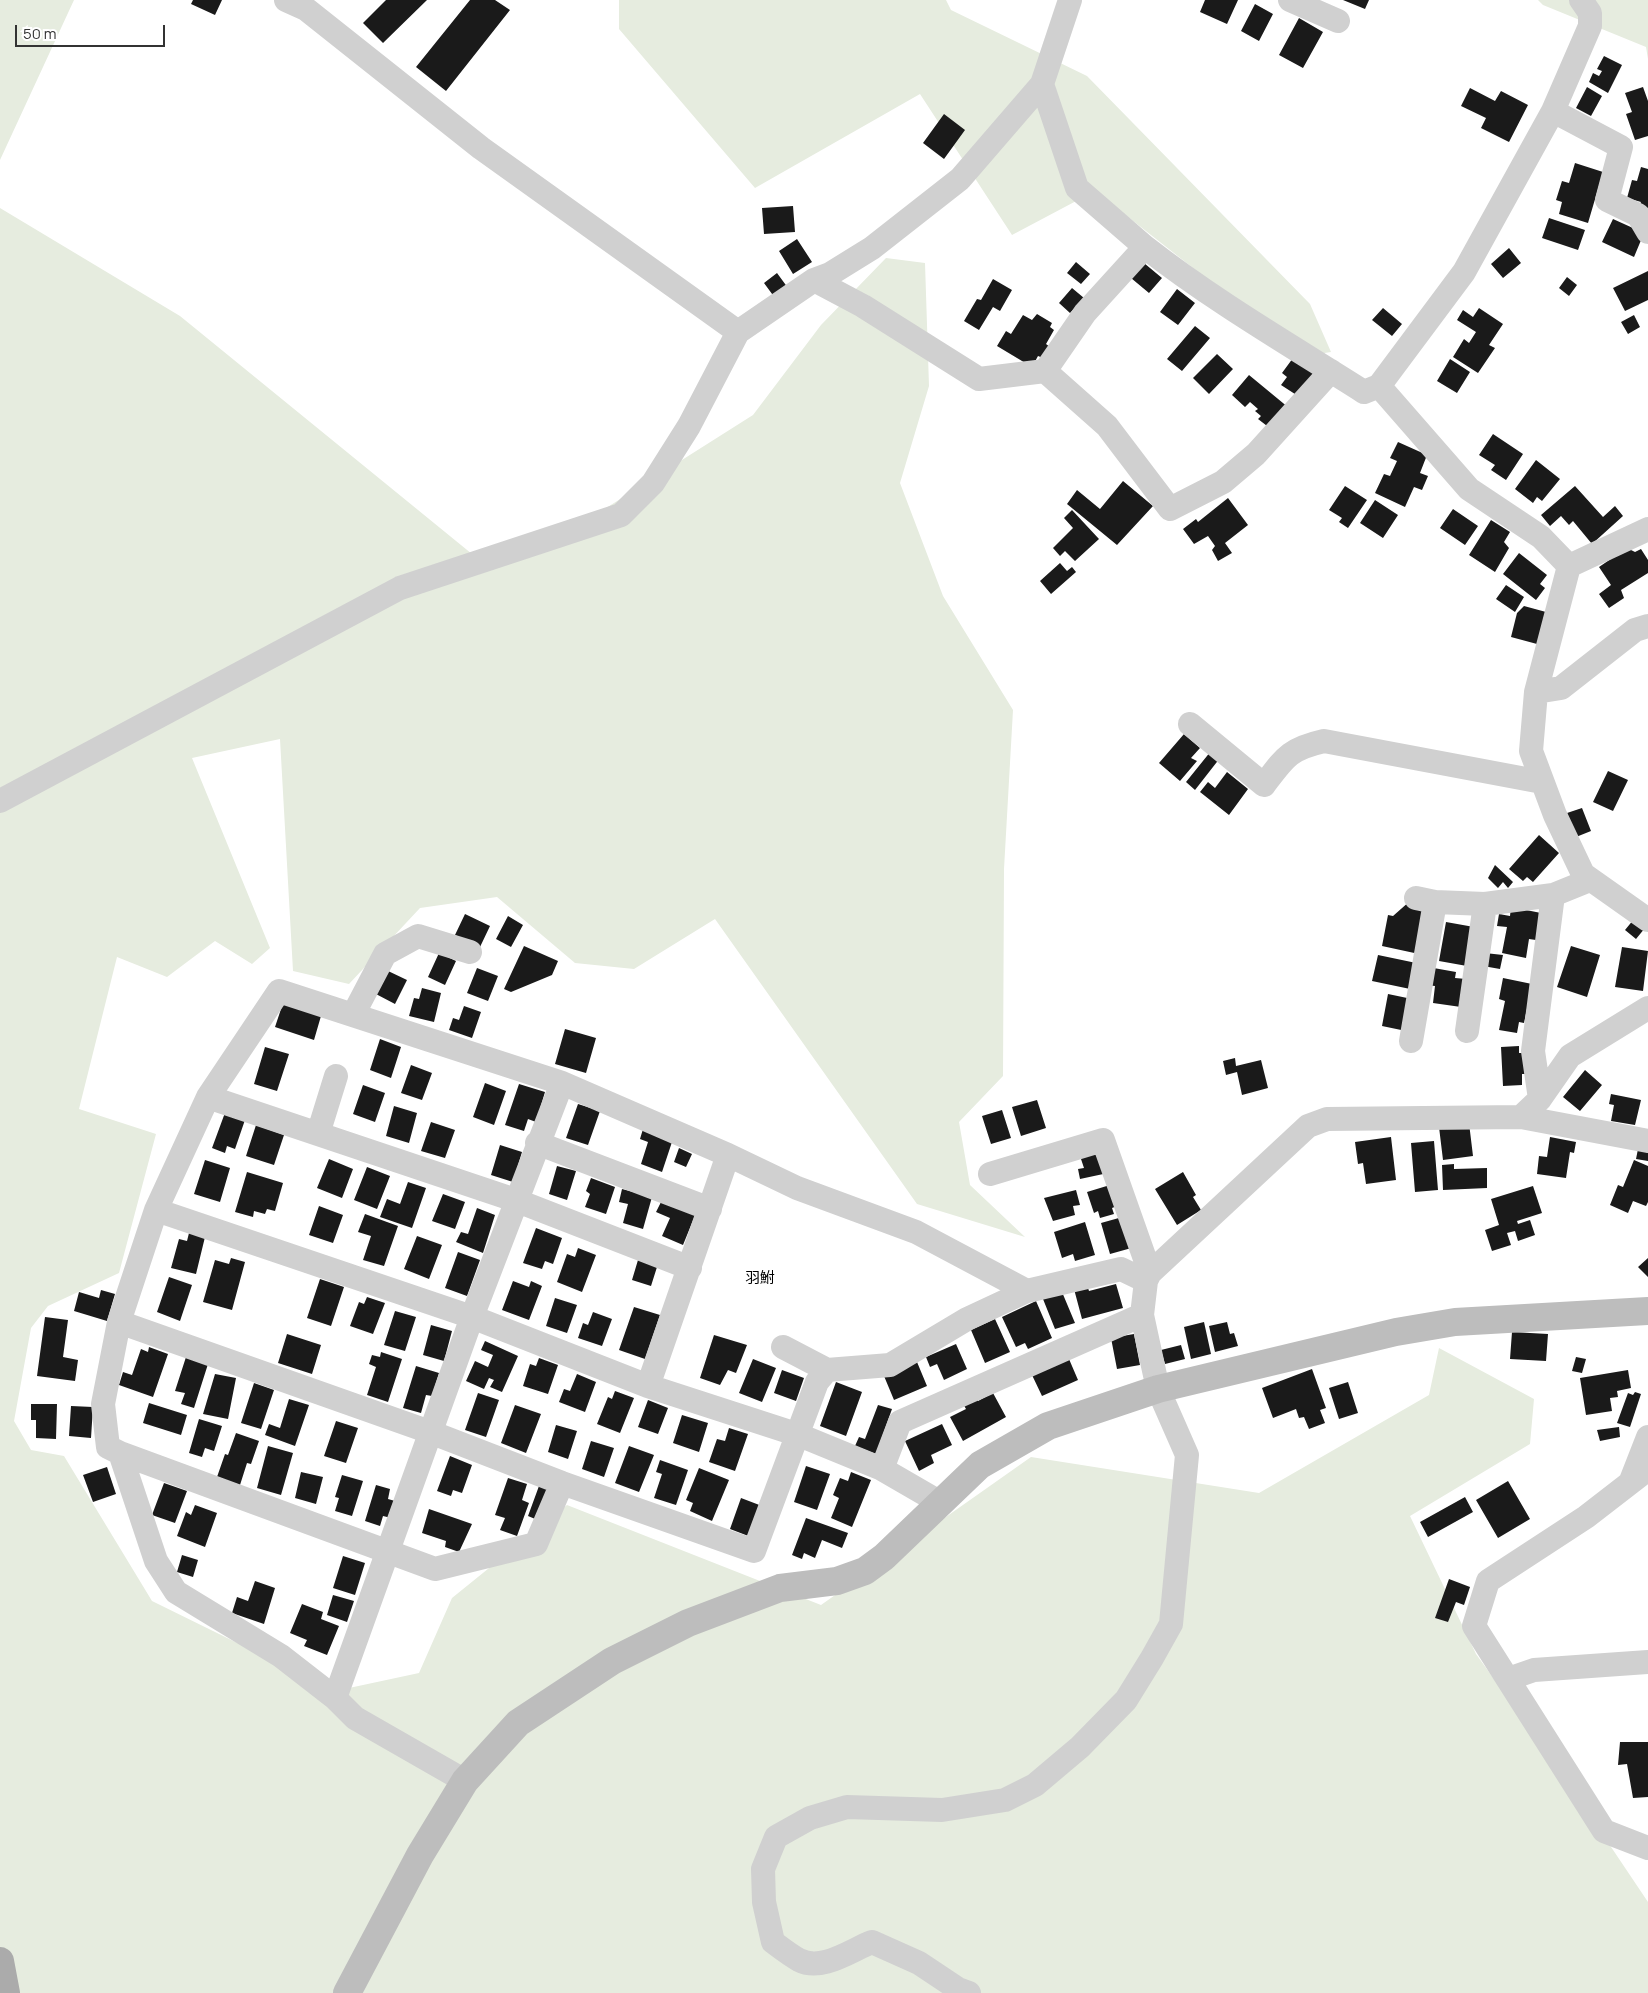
<!DOCTYPE html>
<meta charset="utf-8">
<style>
body{margin:0}
#map{position:relative;width:1648px;height:1993px;overflow:hidden;background:#fff;font-family:Manrope,sans-serif}
canvas{display:block}
.scale{position:absolute;left:15px;top:25px;width:150px;height:22px;box-sizing:border-box;border:2px solid #333;border-top:0;padding-left:6px;font-size:15px;line-height:18px;white-space:nowrap;color:#333;-webkit-text-stroke:4px #fff;paint-order:stroke}
</style>
<div id="map">
<canvas width="1648" height="1993"></canvas>
<div class="scale">50 m</div>
</div>
<script>
const ctx = document.querySelector('canvas').getContext('2d');
ctx.lineJoin = 'round';
function paint(path, color) {
  ctx.fillStyle = color;
  ctx.fill(path, 'evenodd');
}
function stroke(path, color, width, dash) {
  ctx.strokeStyle = color;
  ctx.lineWidth = width;
  ctx.lineCap = dash ? 'butt' : 'round';
  ctx.setLineDash(dash || []);
  ctx.stroke(path);
}
function drawText(font, color, halo, rows, align = 'center') {
  ctx.font = font + ' Manrope,"Noto Sans JP",sans-serif';
  ctx.lineWidth = 5;
  ctx.setLineDash([]);
  ctx.textBaseline = 'middle';
  ctx.strokeStyle = halo;
  ctx.fillStyle = color;
  for (const [text, x, y, turn = 0] of rows) {
    ctx.save();
    ctx.translate(x, y);
    ctx.rotate((+turn || 0) * Math.PI / 180);
    ctx.textAlign = isNaN(turn) ? turn : align;
    if (halo) ctx.strokeText(text, 0, 0);
    ctx.fillText(text, 0, 0);
    ctx.restore();
  }
}
paint(new Path2D(`
 M0 0H74L0 160Z
 M619 0H946L951 10 1087 76 1310 304 1331 352 1305 356 1095 191 1012 235 920 94 755 188 619 29Z
 M1538 0H1648V59L1646 47 1543 5Z
 M0 208 180 316 472 554 535 553 753 415 821 325 886 258 925 263 929 386 900 483 943 596 1013 710 1004 869 1003 1076 959 1122 970 1185 1025 1237 917 1204 715 919 634 969 575 963 497 897 420 908 349 984 293 971 280 739 192 758 270 948 252 964 215 941 167 977 117 957 79 1109 156 1134 119 1273 48 1306 31 1328 14 1421 31 1450 64 1456 152 1601 335 1691 419 1673 452 1598 567 1505 821 1605 1031 1457 1259 1493 1429 1395 1439 1348 1534 1399 1530 1444 1410 1516 1476 1654 1558 1768 1648 1902V1993H0Z`), '#e6ecdf');
paint(new Path2D(`
 M193 0H222L215 15 191 4Z
 M386 0H427L383 43 363 23Z
 M470 0H495L510 10 446 91 416 67Z
 M1205 0H1238L1227 24 1200 12Z
 M1343 0H1369L1365 9Z
 M1255 4 1273 14 1259 41 1241 31Z
 M1299 18 1323 32 1303 68 1279 55Z
 M1604 56 1622 65 1608 93 1589 82 1593 73 1599 76 1602 71 1597 69Z
 M1587 87 1602 96 1591 116 1576 108Z
 M1643 87 1648 101V136L1635 140 1626 114 1632 112 1625 93Z
 M1470 88 1495 101 1501 91 1528 105 1509 142 1481 128 1486 118 1461 106Z
 M944 114 965 130 944 159 923 143Z
 M1575 163 1603 172 1588 223 1559 214 1562 202 1556 200 1562 181 1569 183Z
 M1641 167 1648 169V208L1639 206 1641 202 1627 198 1632 180 1637 181Z
 M793 206 795 232 764 234 762 208Z
 M1549 218 1585 230 1578 250 1542 238Z
 M1613 219 1644 233 1634 257 1602 242Z
 M797 239 812 262 793 274 779 251Z
 M1509 248 1521 263 1503 278 1491 264Z
 M1076 262 1090 274 1081 284 1067 273Z
 M1144 263 1162 278 1149 293 1131 278Z
 M1648 271V300L1625 311 1613 288Z
 M777 273 788 288 775 298 764 283Z
 M1567 277 1577 285 1569 296 1559 288Z
 M993 279 1012 290 1000 311 993 307 979 330 964 321 977 299 981 300Z
 M1072 288 1084 298 1070 313 1059 303Z
 M1177 289 1195 303 1178 325 1160 312Z
 M1383 308 1402 324 1392 336 1372 320Z
 M1479 308 1503 324 1489 345 1495 348 1478 373 1453 357 1464 339 1469 343 1476 332 1457 320 1463 310 1473 317Z
 M1037 314 1052 323 1050 327 1054 330 1046 344 1050 347 1043 358 1038 356 1032 367 997 346 1006 331 1011 334 1023 315 1032 320Z
 M1634 315 1640 327 1628 334 1621 322Z
 M1195 326 1210 338 1182 371 1167 359Z
 M1217 354 1233 369 1209 394 1193 378Z
 M1293 358 1314 372 1298 396 1281 385 1287 377 1282 373Z
 M1450 359 1470 372 1457 393 1437 381Z
 M1249 375 1289 408 1271 429 1258 419 1261 416 1255 411 1258 409 1250 402 1245 407 1232 395Z
 M1493 434 1523 454 1506 480 1491 470 1495 465 1479 455Z
 M1398 442 1427 455 1420 473 1428 476 1422 490 1414 487 1405 507 1375 493 1384 474 1390 476 1397 461 1390 458Z
 M1536 460 1560 479 1542 501 1537 497 1533 503 1515 489Z
 M1123 481 1153 506 1117 545 1067 504 1077 490 1100 509Z
 M1345 486 1367 500 1348 528 1339 522 1342 518 1329 510Z
 M1575 486 1603 517 1615 506 1623 516 1592 544 1573 521 1569 525 1561 516 1550 526 1541 515Z
 M1228 498 1248 525 1225 543 1232 553 1218 561 1212 550 1215 546 1208 536 1194 544 1183 529 1196 519 1198 522Z
 M1375 500 1398 515 1383 538 1360 523Z
 M1453 509 1478 526 1465 545 1440 528Z
 M1072 510 1099 539 1075 561 1065 551 1060 556 1053 548 1073 528 1064 518Z
 M1491 520 1510 532 1504 542 1509 548 1495 572 1469 555Z
 M1627 548 1635 552 1641 549 1648 560V573L1621 590 1624 598 1609 608 1599 594 1611 585 1599 567Z
 M1519 553 1547 575 1540 584 1545 588 1536 600 1503 574Z
 M1060 563 1067 571 1072 567 1076 572 1051 594 1040 581Z
 M1506 585 1524 597 1515 612 1496 599Z
 M1524 606 1546 612 1537 644 1511 637 1517 613Z
 M1184 734 1200 748 1191 758 1197 761 1180 781 1159 763Z
 M1211 751 1220 758 1195 790 1186 782Z
 M1608 771 1628 780 1613 811 1593 802Z
 M1227 772 1248 789 1229 815 1200 792 1208 782 1215 788Z
 M1582 808 1591 831 1576 837 1567 813Z
 M1539 835 1559 853 1533 882 1527 877 1523 881 1509 869Z
 M1495 865 1513 882 1508 888 1503 882 1498 888 1488 878Z
 M1410 901 1429 904 1419 954 1382 946 1388 915 1393 916Z
 M1511 907 1541 913 1536 940 1529 939 1526 958 1502 953 1507 927 1497 926 1499 914 1510 916Z
 M465 914 490 926 480 947 455 935Z
 M508 916 523 925 511 947 496 939Z
 M1634 919 1645 928 1636 939 1625 930Z
 M1446 922 1474 927 1467 966 1439 961Z
 M524 946 558 961 552 975 511 992 504 989Z
 M1571 946 1600 955 1587 997 1557 987Z
 M1622 947 1648 951 1643 991 1615 987Z
 M439 953 456 961 445 985 428 977Z
 M1485 953 1503 955 1500 969 1483 966Z
 M1378 955 1421 964 1415 990 1372 981Z
 M1428 967 1456 972 1455 978 1466 979 1461 1007 1433 1003 1435 986 1425 985Z
 M477 968 498 976 488 1001 467 993Z
 M386 970 407 980 395 1004 374 993Z
 M1503 978 1532 984 1524 1023 1519 1022 1517 1033 1499 1030 1505 1001 1499 999Z
 M422 988 441 993 434 1022 409 1016 414 998 419 999Z
 M1388 994 1412 999 1406 1031 1382 1026Z
 M283 1003 321 1016 314 1040 275 1027Z
 M464 1006 481 1012 472 1038 449 1030 453 1018 459 1020Z
 M565 1029 596 1038 586 1073 555 1064Z
 M380 1039 401 1047 391 1078 370 1070Z
 M1519 1046V1053H1526L1527 1074H1522V1085L1503 1086 1501 1047Z
 M265 1047 289 1054 277 1091 254 1084Z
 M1235 1058 1236 1066 1261 1060 1268 1088 1242 1095 1237 1072 1226 1075 1223 1061Z
 M411 1065 432 1073 422 1100 401 1093Z
 M1585 1070 1602 1085 1580 1111 1563 1097Z
 M485 1083 506 1091 494 1125 473 1117Z
 M519 1084 545 1092 536 1122 528 1119 524 1131 505 1125Z
 M363 1085 385 1093 375 1122 353 1114Z
 M1611 1094 1641 1100 1635 1125 1611 1121 1614 1105 1609 1104Z
 M1037 1100 1046 1128 1021 1136 1012 1107Z
 M578 1104 600 1111 588 1145 566 1138Z
 M394 1106 417 1113 409 1143 386 1136Z
 M226 1110 246 1117 235 1149 227 1146 225 1153 212 1148Z
 M1002 1110 1011 1138 991 1144 982 1116Z
 M431 1122 455 1130 445 1158 421 1151Z
 M1469 1123 1473 1156 1443 1160 1439 1127Z
 M256 1125 284 1135 274 1165 246 1156Z
 M643 1129 673 1139 662 1172 641 1164 648 1142 640 1139Z
 M1391 1137 1396 1180 1366 1184 1363 1163 1358 1164 1355 1142Z
 M1550 1137 1576 1142 1574 1153 1570 1152 1566 1178 1537 1174 1539 1156 1547 1157Z
 M1434 1141 1438 1190 1415 1192 1411 1143Z
 M1639 1144 1648 1146V1161L1636 1159Z
 M500 1145 522 1152 513 1182 491 1175Z
 M679 1148 692 1154 686 1167 674 1162Z
 M1101 1149 1108 1173 1080 1179 1078 1169 1084 1168 1080 1156Z
 M329 1159 353 1169 342 1198 317 1188Z
 M205 1160 230 1168 220 1202 194 1194Z
 M1634 1160 1648 1166V1202L1646 1206 1633 1201 1628 1213 1610 1205 1618 1185 1623 1187Z
 M1454 1164V1169L1487 1168V1188L1443 1190 1442 1165Z
 M557 1166 576 1171 567 1200 549 1194Z
 M367 1167 390 1176 377 1209 354 1200Z
 M247 1172 283 1183 275 1211 267 1209 265 1214 254 1211 253 1217 235 1212Z
 M1183 1172 1196 1195 1193 1197 1201 1210 1177 1225 1155 1189Z
 M591 1178 615 1187 606 1214 585 1207 590 1194 586 1191Z
 M408 1182 426 1188 412 1228 380 1217 387 1199 400 1204Z
 M1110 1185 1117 1206 1112 1208 1114 1214 1100 1218 1098 1211 1094 1213 1087 1192Z
 M1533 1186 1542 1213 1517 1221 1518 1224 1530 1220 1535 1235 1518 1241 1515 1231 1507 1233 1511 1245 1492 1251 1485 1230 1499 1225 1491 1199Z
 M622 1189 652 1197 643 1229 623 1223 628 1204 619 1202Z
 M1076 1190 1080 1205 1073 1206 1075 1215 1053 1221 1044 1198Z
 M443 1194 465 1202 455 1229 432 1221Z
 M662 1200 696 1213 683 1245 662 1236 670 1218 656 1212Z
 M319 1206 343 1215 333 1243 309 1235Z
 M477 1208 495 1215 483 1253 456 1242 461 1232 468 1234Z
 M365 1214 398 1226 384 1266 363 1260 371 1236 358 1232Z
 M1126 1216 1135 1247 1110 1254 1101 1223Z
 M1085 1222 1095 1255 1075 1261 1073 1254 1062 1258 1054 1232Z
 M536 1228 562 1238 553 1264 545 1261 542 1269 523 1263Z
 M189 1233 205 1237 196 1274 171 1268 179 1239 187 1241Z
 M417 1236 442 1245 429 1279 404 1269Z
 M578 1248 596 1255 582 1292 557 1282 567 1254 575 1257Z
 M458 1252 480 1260 467 1296 445 1288Z
 M231 1258 245 1262 232 1310 203 1302 215 1260 229 1264Z
 M1648 1258V1277L1638 1267Z
 M638 1260 657 1267 651 1286 632 1280Z
 M169 1277 192 1285 180 1321 157 1312Z
 M320 1279 344 1287 331 1326 307 1318Z
 M513 1281 529 1287 531 1281 542 1286 529 1320 502 1310Z
 M1116 1284 1123 1308 1082 1319 1074 1289 1087 1285 1089 1291Z
 M101 1290 115 1294 107 1321 74 1311 79 1292 99 1298Z
 M1062 1292 1075 1323 1055 1329 1043 1299Z
 M367 1297 385 1303 373 1334 350 1326 359 1302 364 1304Z
 M555 1298 577 1305 567 1333 546 1326Z
 M1036 1301 1052 1338 1028 1349 1025 1343 1016 1347 1002 1317Z
 M634 1307 660 1315 645 1359 619 1350Z
 M395 1311 416 1317 405 1351 384 1345Z
 M593 1312 612 1319 602 1346 578 1338 583 1323 588 1325Z
 M45 1317 68 1320 63 1357 78 1360 75 1381 37 1376Z
 M995 1319 1010 1352 985 1363 971 1330Z
 M1204 1322 1211 1354 1191 1359 1184 1327Z
 M1227 1322 1230 1334 1234 1333 1238 1346 1215 1352 1209 1326Z
 M431 1325 452 1331 444 1361 423 1355Z
 M1512 1332 1548 1334 1546 1361 1510 1359Z
 M287 1334 321 1345 312 1374 278 1363Z
 M1134 1334 1140 1365 1117 1369 1111 1338Z
 M714 1335 747 1345 736 1373 728 1370 720 1385 700 1378Z
 M485 1341 518 1356 502 1392 490 1387 494 1380 489 1378 484 1389 466 1381 475 1361 488 1367 493 1355 481 1350Z
 M956 1344 967 1369 944 1380 937 1364 930 1367 926 1357Z
 M1181 1345 1185 1359 1165 1364 1161 1350Z
 M149 1347 168 1354 153 1397 119 1385 123 1372 132 1375 141 1349 148 1352Z
 M381 1352 402 1359 388 1402 367 1395 376 1367 369 1364 372 1355 380 1357Z
 M186 1357 208 1364 194 1408 181 1404 185 1393 175 1391Z
 M1576 1357 1586 1359 1582 1373 1572 1371Z
 M539 1358 558 1365 548 1394 523 1386 530 1364 536 1366Z
 M753 1359 776 1368 762 1402 739 1393Z
 M1069 1359 1078 1380 1042 1396 1032 1375Z
 M917 1362 927 1386 894 1400 884 1376Z
 M416 1366 439 1373 432 1396 426 1395 421 1413 403 1408Z
 M1312 1369 1326 1408 1320 1410 1325 1423 1309 1429 1304 1417 1299 1418 1296 1409 1273 1418 1262 1388Z
 M782 1370 804 1378 796 1401 774 1393Z
 M1628 1370 1631 1388 1617 1391 1618 1397 1610 1398 1612 1411 1586 1415 1580 1378Z
 M215 1374 236 1378 228 1419 203 1414Z
 M577 1374 596 1382 585 1412 559 1402 564 1389 570 1391Z
 M836 1382 862 1392 846 1436 820 1426Z
 M1348 1382 1358 1413 1339 1419 1329 1388Z
 M254 1383 274 1390 261 1429 241 1423Z
 M615 1391 634 1398 620 1433 597 1424 608 1397 612 1399Z
 M1635 1392 1641 1394 1630 1427 1617 1423 1628 1393 1633 1395Z
 M478 1393 499 1400 486 1437 465 1430Z
 M993 1393 1006 1417 963 1441 950 1417 966 1409 962 1402 975 1395 978 1401Z
 M289 1399 309 1405 295 1446 265 1435 269 1424 280 1428Z
 M648 1400 668 1408 658 1434 638 1427Z
 M149 1403 187 1415 181 1435 143 1423Z
 M31 1404H57L56 1439 36 1438V1420H31Z
 M515 1405 541 1414 526 1453 501 1443Z
 M878 1405 892 1409 876 1454 855 1446 859 1437 865 1439Z
 M71 1406 93 1407 91 1438 69 1436Z
 M682 1415 708 1423 699 1452 673 1443Z
 M199 1419 222 1426 214 1451 205 1448 202 1457 189 1453Z
 M336 1421 358 1428 346 1463 324 1456Z
 M942 1424 952 1445 931 1455 934 1463 919 1471 905 1441Z
 M556 1425 577 1431 568 1459 548 1452Z
 M1619 1427 1620 1437 1600 1441 1597 1430Z
 M729 1428 748 1434 735 1471 709 1462 717 1439 725 1441Z
 M236 1433 259 1441 251 1464 247 1463 240 1485 217 1477 225 1454 228 1455Z
 M591 1441 614 1448 604 1477 582 1469Z
 M268 1446 293 1453 281 1495 257 1488Z
 M629 1446 654 1455 639 1492 615 1483Z
 M450 1456 472 1465 462 1493 453 1490 451 1496 437 1491Z
 M660 1460 688 1470 676 1505 654 1498 662 1474 656 1472Z
 M806 1466 830 1474 817 1510 794 1502Z
 M107 1467 116 1494 93 1502 83 1475Z
 M699 1468 729 1480 712 1521 690 1511 693 1503 686 1500Z
 M301 1472 323 1477 316 1504 295 1498Z
 M851 1472 871 1480 852 1527 831 1518 839 1498 833 1495 840 1478 848 1481Z
 M342 1475 363 1481 352 1516 335 1511 339 1498 335 1497Z
 M508 1478 527 1484 522 1500 529 1503 517 1536 500 1530 505 1518 495 1515Z
 M1508 1481 1530 1519 1498 1538 1476 1500Z
 M164 1483 187 1491 175 1523 152 1515Z
 M376 1485 390 1489 388 1499 395 1501 391 1518 383 1516 380 1526 365 1521Z
 M539 1486 551 1490 540 1521 528 1516Z
 M1465 1497 1473 1512 1428 1537 1420 1522Z
 M741 1498 762 1506 751 1537 730 1529Z
 M195 1505 217 1513 205 1547 177 1536 186 1512 191 1515Z
 M429 1509 472 1524 459 1552 445 1547 446 1541 422 1533Z
 M806 1518 848 1533 842 1548 822 1540 815 1558 804 1553 802 1559 792 1555Z
 M182 1555 198 1560 193 1577 177 1572Z
 M343 1556 365 1563 355 1595 333 1588Z
 M1449 1579 1470 1587 1464 1605 1456 1602 1448 1622 1435 1618Z
 M255 1581 275 1588 264 1624 232 1613 237 1597 248 1601Z
 M333 1595 354 1601 347 1622 327 1615Z
 M302 1604 323 1612 321 1619 339 1626 327 1655 304 1646 307 1640 290 1633Z
 M1620 1742H1648V1797L1633 1798 1627 1764 1618 1765Z`), '#1a1a1a');
stroke(new Path2D(`
 M286 0 306 9 481 148 738 332 814 280 830 274 872 248 960 179 1042 84 1070 0
 M1290 0 1338 21
 M1042 84 1077 188 1145 247
 M1553 111 1621 147 1607 200 1638 215 1648 232
 M814 280 863 306 979 379 1045 371 1085 313 1145 247C1214 301 1290 345 1364 392L1379 386 1464 272 1553 111 1590 26V13L1581 0
 M1045 371 1107 426 1170 509 1223 482 1256 454 1331 371
 M1379 386 1469 489 1541 537 1569 566 1536 692 1531 751 1555 815 1583 874 1648 920
 M1569 566 1648 529
 M1536 692 1561 688 1635 630 1648 626
 M1190 724 1264 785C1285 757 1289 749 1324 741L1542 782
 M0 801 400 588 621 515 653 483 689 426 738 332
 M1416 898 1435 902 1485 904 1553 895 1590 880
 M353 1015 385 954 418 936 470 952
 M1467 1031 1485 904
 M1411 1041 1435 902
 M208 1097 515 1200 690 1268
 M1540 1099 1533 1051 1553 895
 M1521 1117 1648 1141
 M318 1134 336 1076
 M537 1143 710 1209
 M728 1155 797 1188 916 1232 1027 1291
 M990 1174 1103 1140 1150 1273
 M156 1210 472 1317 648 1386 799 1435 882 1469 939 1502
 M1146 1281 1150 1273 1308 1126 1327 1119 1521 1117 1540 1099 1570 1056 1648 1008
 M119 1322 430 1432 562 1483 754 1551 817 1382 827 1370 890 1365 967 1319 1027 1291 1121 1269 1146 1281 1142 1315 1158 1389 1187 1455 1171 1624 1152 1658 1126 1700 1080 1747 1035 1785 1005 1800 942 1810 847 1807 810 1818 776 1837 763 1869 764 1902 773 1942C781 1948 790 1955 799 1960 822 1972 851 1950 872 1942L919 1963 958 1989 969 1993
 M783 1347 827 1370
 M120 1453 435 1569 536 1544 562 1483
 M882 1469 900 1422 1142 1315
 M1648 1469 1586 1517 1488 1581 1474 1626 1604 1831 1648 1848
 M1630 1483 1648 1437
 M1508 1679 1534 1670 1648 1662
 M335 1698 472 1317 562 1083
 M465 1781 355 1718 335 1698 281 1656 176 1592 156 1561 120 1453 108 1447 103 1404 119 1322 156 1210 208 1097 279 991 562 1083 728 1155 648 1386`), '#d0d0d0', 24);
stroke(new Path2D(`
 M347 1993 420 1855 465 1781 518 1723 612 1661 688 1623 780 1588 837 1581 865 1571 884 1557 980 1465 1048 1426 1158 1389 1396 1332 1455 1322 1648 1311`), '#bdbdbd', 28);
stroke(new Path2D(`
 M0 1961 6 1993`), '#ababab', 28);
drawText('15px', '#000', '#fff', [
 ["羽鮒",760,1279]
]);
</script>
